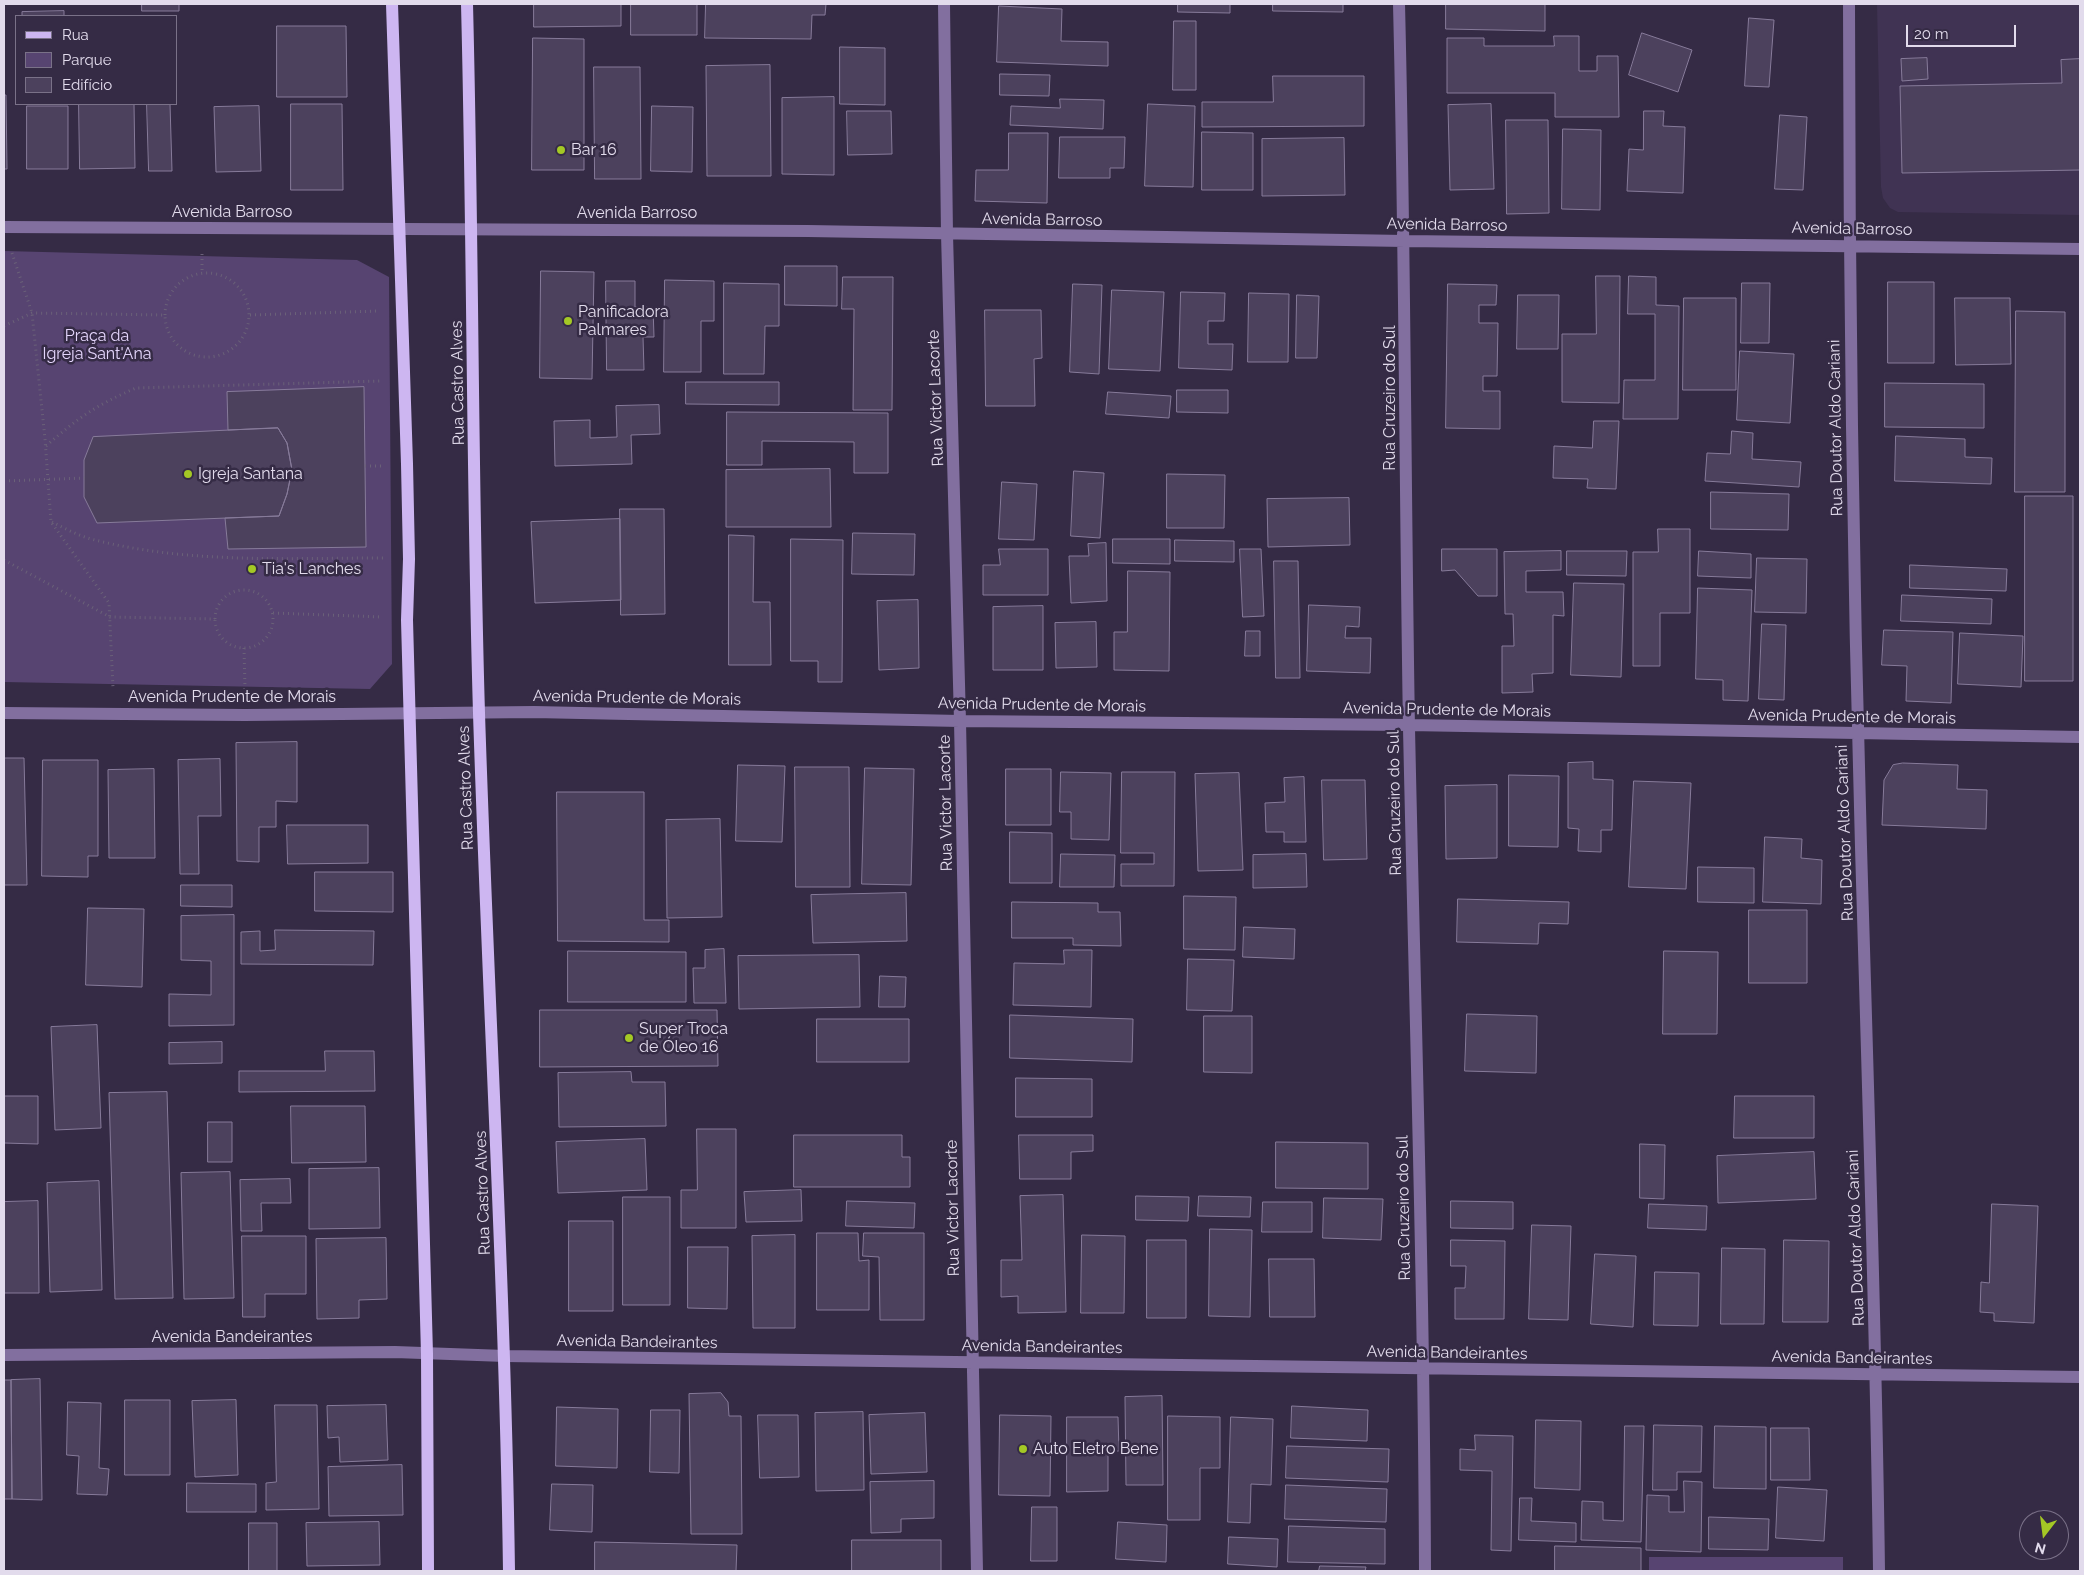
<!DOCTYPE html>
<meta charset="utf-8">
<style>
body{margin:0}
#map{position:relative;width:2084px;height:1575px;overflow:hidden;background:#352b45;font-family:Raleway,sans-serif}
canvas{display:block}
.frame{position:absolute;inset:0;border:5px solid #e2dbec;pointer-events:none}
.legend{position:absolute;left:15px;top:15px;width:162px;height:90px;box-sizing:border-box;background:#352b45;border:1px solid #7a7188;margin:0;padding:6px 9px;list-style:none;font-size:15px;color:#e2dbec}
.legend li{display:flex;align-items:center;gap:10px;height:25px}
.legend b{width:25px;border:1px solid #7a7188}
.north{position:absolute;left:2019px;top:1510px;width:50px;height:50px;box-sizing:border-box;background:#352b45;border:1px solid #7a7188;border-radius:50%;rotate:195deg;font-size:14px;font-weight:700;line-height:20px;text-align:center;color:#e2dbec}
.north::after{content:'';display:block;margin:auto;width:18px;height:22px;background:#a4c825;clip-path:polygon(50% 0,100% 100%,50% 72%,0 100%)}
.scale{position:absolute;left:1906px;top:25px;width:110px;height:22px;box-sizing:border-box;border:2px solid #e2dbec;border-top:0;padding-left:6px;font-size:15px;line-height:18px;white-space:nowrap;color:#e2dbec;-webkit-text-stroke:4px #352b45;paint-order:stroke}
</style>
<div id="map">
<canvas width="2084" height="1575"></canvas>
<div class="frame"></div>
<ul class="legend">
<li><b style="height:6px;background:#cdb6f1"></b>Rua</li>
<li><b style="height:14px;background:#574471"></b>Parque</li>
<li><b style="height:14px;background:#4c415d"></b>Edifício</li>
</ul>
<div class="north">N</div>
<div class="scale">20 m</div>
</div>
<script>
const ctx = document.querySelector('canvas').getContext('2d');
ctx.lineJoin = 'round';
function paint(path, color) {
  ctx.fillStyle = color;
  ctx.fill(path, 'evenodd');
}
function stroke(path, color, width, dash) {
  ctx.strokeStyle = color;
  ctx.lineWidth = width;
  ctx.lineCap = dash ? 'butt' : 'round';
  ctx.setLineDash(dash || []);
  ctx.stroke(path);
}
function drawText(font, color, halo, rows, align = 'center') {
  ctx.font = font + ' Raleway,sans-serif';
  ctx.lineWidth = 5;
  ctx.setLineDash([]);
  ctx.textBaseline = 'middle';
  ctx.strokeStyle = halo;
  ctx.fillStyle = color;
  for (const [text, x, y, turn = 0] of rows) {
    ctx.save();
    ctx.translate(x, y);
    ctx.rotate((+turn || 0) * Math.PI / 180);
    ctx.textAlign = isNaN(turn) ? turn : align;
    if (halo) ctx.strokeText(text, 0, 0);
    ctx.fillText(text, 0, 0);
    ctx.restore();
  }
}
paint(new Path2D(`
 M1877 4H2080V215L1898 212 1890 208 1883 198 1881 187Z`), '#403353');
paint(new Path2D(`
 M4 251 357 260 389 277 392 664 370 689 4 682Z
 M1649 1557H1843V1571H1649Z`), '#574471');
const building = new Path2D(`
 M142 4H179V11H142Z
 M534 4H621V26L534 27Z
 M631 4H697V35H631Z
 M706 4H826L825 15H812L811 39 705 38Z
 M1178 4H1230V13L1178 12Z
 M1273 4H1343V12L1273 11Z
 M1446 4H1545V31L1446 29Z
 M999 6 1062 9 1061 41 1108 42V66L997 62Z
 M64 11V16H22V12Z
 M1749 18 1774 20 1769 87 1745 86Z
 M1174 21H1196V90H1173Z
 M277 26H346L347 97H277Z
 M1642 33 1692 50 1678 92 1629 75Z
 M1554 36H1579V71H1597V56H1618L1619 117H1555V93H1447V38H1484V46H1554Z
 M533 38 584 39V170H532Z
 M840 47 885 48V105L840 104Z
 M1927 58 1928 79 1902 81 1901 59Z
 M2080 59V170L1902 173 1900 86 2062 83 2061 60Z
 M770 65 771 176H707L706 66Z
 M594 67H640L641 179H595Z
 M1000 74 1050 75 1049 96 1000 95Z
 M1273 76H1364V126L1202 127V102H1273Z
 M4 95H6L7 169H4Z
 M834 97V175L782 174V98Z
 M1060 99 1104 100 1103 129 1010 125 1011 106 1060 108Z
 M79 104H134L135 168 80 169Z
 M147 104H170L172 171H149Z
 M291 104H342L343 190H291Z
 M1148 104 1195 106 1193 187 1145 186Z
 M1491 104 1494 189 1450 190 1448 105Z
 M27 106H68V169H27Z
 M259 106 261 171 216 172 214 107Z
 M652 106 693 107 692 172 651 171Z
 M847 111H891L892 154 848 155Z
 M1644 111H1664L1663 126 1685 127 1683 193 1627 191 1629 149 1643 150Z
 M1780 115 1807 117 1803 190 1775 189Z
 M1506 120H1548L1549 213 1507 214Z
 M1563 129 1601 130 1600 210 1562 209Z
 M1202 132 1253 133V190H1202Z
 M1009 133H1048L1047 203 975 201 976 170H1008Z
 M1060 137H1125L1124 168H1110V178H1059Z
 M1344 138 1345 195 1262 196V139Z
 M785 266H837V306L785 305Z
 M541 271 594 272 592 379 540 378Z
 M1596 276H1620L1619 403 1562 402V334H1596Z
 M1629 276 1656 277V305L1679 306 1678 419H1623L1624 380H1655V314H1628Z
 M843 277H893L892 410H853L854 309H842Z
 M665 280 714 281V321H701V372H664Z
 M606 281H635V307H653L654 337H643L644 370H607Z
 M1888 282H1934V363H1888Z
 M724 283 779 284V326H765L764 374H724Z
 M1742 283H1770L1769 343H1741Z
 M1073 284 1102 285 1099 374 1070 372Z
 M1448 284 1497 285 1496 305H1479V323H1498L1497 376H1483V391H1500V429L1446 428Z
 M1112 290 1164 292 1160 371 1109 369Z
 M1181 292 1225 293 1224 321H1208V344H1233L1232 370 1179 368Z
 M1249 293 1289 294 1288 362H1248Z
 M1297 295 1319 296 1317 358H1296Z
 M1518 295H1559L1558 349H1517Z
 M1684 298H1736V390H1683Z
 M1955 298H2010L2011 364 1956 365Z
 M985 310H1041L1042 358 1034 359 1035 406H986Z
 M2016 311 2065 312V492H2015Z
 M1740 351 1794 354 1790 423 1737 420Z
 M686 382H779V405L686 404Z
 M1885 383 1984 384V428L1885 427Z
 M364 387 366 547 228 549 225 518 279 516 287 494 292 470 287 443 278 428 228 430 227 392Z
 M1177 390H1228V413L1177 412Z
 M1108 392 1171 396 1169 418 1106 414Z
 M659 405 660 434 631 435 632 464 555 466 554 421 590 420V438L617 437 616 406Z
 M727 412 888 413V473H854V442L762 441V465H727Z
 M1594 421H1619L1616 489 1587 488 1588 479 1553 478 1554 446 1592 448Z
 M278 428 287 443 292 470 287 494 279 516 97 523 84 497V460L93 437Z
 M1732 431 1753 433 1752 459 1801 462 1799 487 1705 481 1707 453 1730 454Z
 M1896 436 1965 439V457L1992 458 1991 484 1895 481Z
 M830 469 831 527H726V470Z
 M1074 471 1104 473 1100 538 1071 536Z
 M1167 474 1225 475 1224 528H1167Z
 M1002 482 1037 484 1034 540 999 539Z
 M1711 492 1789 494 1788 530 1711 529Z
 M2025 496H2073V681H2025Z
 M1349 498 1350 545 1268 547 1267 499Z
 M620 509H664L665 614 621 615Z
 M620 519 621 600 535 603 531 522Z
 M1658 529H1690V613H1660V666H1633V552H1658Z
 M853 533 915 534 914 575 852 574Z
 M729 535 754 536 753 602H770L771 665H729Z
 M791 539 843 540 842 682H818V661H791Z
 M1113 539H1170V564L1113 563Z
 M1175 540 1234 541V562L1175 561Z
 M1106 543 1107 601 1071 603 1069 556H1089L1088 544Z
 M999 549H1048V595H983V565H1000Z
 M1240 549H1261L1264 616 1243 617Z
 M1442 549H1497V596H1478L1455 570 1442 571Z
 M1561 551V570L1526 571V592H1563L1564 616 1553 615V673L1532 674 1533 692 1502 693V646H1514L1513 614H1505L1504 552Z
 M1567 551H1627L1626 576 1567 575Z
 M1699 551 1751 554V578L1698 576Z
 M1757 558 1807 559 1806 613 1755 612Z
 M1274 561H1298L1300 678H1276Z
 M1910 565 2007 569 2006 591 1910 588Z
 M1128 571 1170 572 1169 671 1114 670V632H1127Z
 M1574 583 1624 584 1621 677 1571 675Z
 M1698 588 1752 590 1748 701 1723 700V680L1696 679Z
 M1902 595 1992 599 1991 624 1901 621Z
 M918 600 919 668 879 670 877 601Z
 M1309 605 1360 607 1359 627 1346 626 1345 638H1371L1370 673 1307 671Z
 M1043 606V670H993V607Z
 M1096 622 1097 667 1056 668 1055 623Z
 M1762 624 1786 625 1784 700 1759 699Z
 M1884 630 1953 632 1951 703 1906 701 1907 666 1882 665Z
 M1246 631H1260V656H1245Z
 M1960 633 2023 636 2021 687 1958 684Z
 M297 742V802L276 801V827H259V862L237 861 236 743Z
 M4 758H24L27 885H4Z
 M220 759 221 816H198L199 874H180L178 760Z
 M43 760H98V856H88V877L42 876Z
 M1593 762V779L1613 780 1612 830H1601V852L1578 851 1579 829 1568 828V763Z
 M1903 763 1958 765 1957 789 1987 790 1986 829 1882 825 1884 780 1893 765Z
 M738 765 785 766 782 842 736 841Z
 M795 767H849L850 887H796Z
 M865 768 914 769 911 885 862 884Z
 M154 769 155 858H109L108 770Z
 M1006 769H1051V825H1006Z
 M1061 772 1111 773 1109 840 1071 839V812H1060Z
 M1122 772H1175L1174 886H1121V864H1154V853H1121Z
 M1239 773 1243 870 1198 871 1195 774Z
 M1509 775 1559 776 1558 847 1509 846Z
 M1304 777 1306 842H1284V832H1266L1265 803 1285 802 1284 778Z
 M1322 780H1365L1367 859 1324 860Z
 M1634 781 1691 783 1686 889 1629 887Z
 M1497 785V858L1446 859 1445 786Z
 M557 792H644V920H669V942L558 941Z
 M720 819 722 917 667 918 666 820Z
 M287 825H368V863L288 864Z
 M1010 832 1052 833V883H1010Z
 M1765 837 1802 839 1801 858 1822 860 1821 904 1763 902Z
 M1061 854 1115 855 1114 887H1060Z
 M1306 854 1307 887 1253 888V855Z
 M1698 867 1754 868V903L1698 902Z
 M315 872H393V912L315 911Z
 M181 885H232V907L181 906Z
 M906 893 907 941 813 943 811 895Z
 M1184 896 1236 897 1235 950 1184 949Z
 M1458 899 1569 902 1568 924 1539 923 1538 944 1457 942Z
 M1012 902 1098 903V912H1120L1121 946 1073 945V938H1012Z
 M88 908 144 909 142 987 86 985Z
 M1749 910H1807V983H1749Z
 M234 915V1025L169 1026V994L211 995V961L181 960V916Z
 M1244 927 1295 929 1294 959 1243 957Z
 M275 930 374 931 373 965 241 964V932L260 931V951L275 950Z
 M724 949 726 1003H694L693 968H705V950Z
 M1064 950H1092L1091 1007 1013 1005 1014 963 1064 964Z
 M568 951 686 952V1002H568Z
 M1664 951 1718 952 1717 1034H1663Z
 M859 955 860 1007 739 1009 738 956Z
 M1188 959 1234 960 1232 1011 1187 1010Z
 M880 976 906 977 905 1007H879Z
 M540 1010H717L718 1066 540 1067Z
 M1467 1014 1537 1016 1536 1073 1465 1071Z
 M1010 1015 1133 1019 1132 1062 1010 1058Z
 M1204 1016H1252V1073L1204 1072Z
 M817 1019H909V1062H817Z
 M97 1025 101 1128 55 1130 51 1027Z
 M222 1042V1063L169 1064V1043Z
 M325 1051H374L375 1091 239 1092V1071H325Z
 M631 1072 632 1082H665L666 1126 559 1127 558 1073Z
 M1016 1078 1092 1079V1117H1016Z
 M167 1092 173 1298 115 1299 109 1093Z
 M4 1096H38V1144L4 1143Z
 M1735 1096H1814V1138H1734Z
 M291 1106H365L366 1162 292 1163Z
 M208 1122H232V1162H208Z
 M697 1129H736V1228H681V1190H697Z
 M794 1135H902V1157H910V1187H794Z
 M1019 1135H1093V1151L1071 1152V1179H1020Z
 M645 1139 647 1190 558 1193 556 1142Z
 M1276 1142 1368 1143V1189L1276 1188Z
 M1640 1144 1665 1145 1664 1199 1640 1198Z
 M1814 1152 1816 1199 1718 1203 1717 1156Z
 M379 1168 380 1228 309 1229V1169Z
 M230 1172 234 1298 184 1299 181 1173Z
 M290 1179 291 1203H261L262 1231H241L240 1180Z
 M99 1181 102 1290 50 1292 47 1183Z
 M801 1190 802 1221 746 1222 744 1192Z
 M1063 1195 1066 1312 1018 1313V1296L1001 1297V1260H1022L1020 1196Z
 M1136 1196 1189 1197 1188 1221 1136 1220Z
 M1199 1196 1251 1197 1250 1217 1198 1216Z
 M623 1197H670V1305H623Z
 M1324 1198 1383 1199 1381 1240 1323 1238Z
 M38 1201 39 1293H4V1202Z
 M847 1201 915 1203 914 1228 846 1226Z
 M1451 1201 1513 1202V1229L1451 1228Z
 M1263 1202H1312V1232H1262Z
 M1649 1204 1707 1206 1706 1230 1648 1228Z
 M1992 1204 2038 1206 2034 1323 1994 1321V1313L1980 1312 1981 1282 1989 1283Z
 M569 1221H613V1311H569Z
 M1532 1225 1571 1226 1568 1320 1529 1319Z
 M1210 1229 1252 1230 1250 1317 1209 1316Z
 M817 1233H858L859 1261 869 1260V1310H817Z
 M864 1233H924V1320H880L879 1257 863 1256Z
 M795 1235V1328H753L752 1236Z
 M1082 1235 1125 1236 1124 1313H1081Z
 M242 1236H306V1294H265V1317H243Z
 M386 1238 387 1299 359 1300V1318L317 1319 316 1239Z
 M1147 1240H1186V1318H1147Z
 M1451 1240 1505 1241 1504 1319H1455V1288H1465L1466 1266H1451Z
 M1784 1240 1829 1241 1828 1322H1783Z
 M688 1247H728L727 1309 688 1308Z
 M1722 1248 1765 1249 1764 1324H1721Z
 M1595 1254 1636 1256 1633 1327 1591 1324Z
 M1269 1259H1314L1315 1317H1270Z
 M1655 1272 1699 1273 1698 1326 1654 1325Z
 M40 1379 42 1500 12 1499 11 1380Z
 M4 1380H11L12 1499H4Z
 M721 1393 728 1402 729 1416H741L742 1534H691L689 1394Z
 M1162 1396 1163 1485H1126L1125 1397Z
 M125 1400H170V1475H125Z
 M236 1400 238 1475 195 1477 192 1401Z
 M68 1402 101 1403 99 1468 109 1469 107 1495 77 1494 79 1456 67 1455Z
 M275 1405H317L319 1509 266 1510V1483L276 1482Z
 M386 1405 388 1460 340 1462 339 1437 328 1438 327 1406Z
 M1292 1406 1368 1410 1367 1441 1291 1438Z
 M557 1407 618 1409 617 1468 556 1466Z
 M651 1410H680L679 1473 650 1472Z
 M863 1412 864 1490 816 1491 815 1413Z
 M925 1413 927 1472 871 1474 869 1415Z
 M758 1415H798L799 1477 760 1478Z
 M1000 1415 1051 1416 1050 1496 999 1495Z
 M1168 1416 1220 1417V1468H1200V1520H1168Z
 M1067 1417H1118L1119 1451H1108V1491L1067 1492Z
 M1231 1417 1273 1419 1271 1485 1251 1484 1250 1523 1228 1522Z
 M1536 1420 1581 1421 1580 1490 1535 1488Z
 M1654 1425 1702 1426 1701 1472H1677V1490H1653Z
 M1625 1426H1644L1641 1542 1581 1540 1582 1501 1603 1502V1520L1623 1521Z
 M1715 1426 1766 1427V1489L1714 1488Z
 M1771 1428H1809L1810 1480H1771Z
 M1475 1435 1513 1436 1511 1551 1491 1550 1492 1471 1460 1470V1449L1475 1450Z
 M1287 1446 1389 1449 1388 1482 1286 1478Z
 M402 1465 403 1515 329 1516 328 1467Z
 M934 1481V1518L901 1519V1532L871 1533 870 1482Z
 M1684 1481 1702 1482 1701 1552 1646 1550 1647 1495 1669 1496V1512H1684Z
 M187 1483 256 1484V1512H187Z
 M552 1484 593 1485 592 1532 550 1530Z
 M1286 1485 1387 1489 1386 1522 1285 1519Z
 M1778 1487 1827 1490 1824 1541 1776 1538Z
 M1520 1498H1532L1531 1521 1576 1523V1542L1519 1540Z
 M1032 1507H1057V1561H1031Z
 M1709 1517 1769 1519 1768 1550 1709 1549Z
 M379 1522 380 1565 307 1566 306 1523Z
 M1118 1522 1167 1525 1166 1562 1116 1559Z
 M249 1523H277V1571H249Z
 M1289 1526 1385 1529V1564L1288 1562Z
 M1229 1537 1278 1539 1277 1567 1228 1564Z
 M852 1540H941V1571H852Z
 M595 1542 737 1545 736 1571H595Z
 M1555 1546 1641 1548V1571H1555Z
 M1320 1566 1366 1567 1365 1571H1319Z`);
paint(building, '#4c415d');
stroke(building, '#877b9a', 1);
stroke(new Path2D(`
 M12 253 32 313 45 439 51 522 109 603 113 688
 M202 254V273
 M165 315a42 42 0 1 1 84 0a42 42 0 1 1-84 0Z
 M250 315 378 311
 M4 326 32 313 165 315
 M46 446C78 418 96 405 136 388L380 381
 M365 466H382
 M4 481 85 478
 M52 522C64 528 77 535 91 539 187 564 285 558 383 558
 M4 560 110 617 215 619
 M215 619a29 29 0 1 1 58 0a29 29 0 1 1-58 0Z
 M273 613 382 617
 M244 648 245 689`), '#6a6178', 3, [1, 4]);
stroke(new Path2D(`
 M944 4 947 234 960 721 977 1571
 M1399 4C1405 245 1405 487 1409 728 1415 1009 1424 1290 1425 1571
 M1849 4C1849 285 1853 566 1861 847 1868 1088 1876 1330 1879 1571
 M4 227 808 231 1405 241 2080 249
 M4 713 245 715 534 712 960 721 1409 725 2080 737
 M4 1355 395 1352 505 1356 2080 1377`), '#826f9f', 12);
stroke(new Path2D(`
 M392 4 407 464 409 559 407 620 427 1354 428 1571
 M467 4C473 240 472 477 479 713 488 999 505 1284 509 1571`), '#cdb6f1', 12);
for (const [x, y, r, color] of [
 [561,150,5,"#a4c825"],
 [568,321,5,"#a4c825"],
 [188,474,5,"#a4c825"],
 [252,569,5,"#a4c825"],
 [629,1038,5,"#a4c825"],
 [1023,1449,5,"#a4c825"]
]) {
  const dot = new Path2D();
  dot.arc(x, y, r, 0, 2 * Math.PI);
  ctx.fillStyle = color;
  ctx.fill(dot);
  stroke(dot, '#352b45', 2);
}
drawText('16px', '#e2dbec', '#352b45', [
 ["Bar 16",571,150],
 ["Panificadora",578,312],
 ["Palmares",578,330],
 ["Igreja Santana",198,474],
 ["Tia's Lanches",262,569],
 ["Super Troca",639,1029],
 ["de Óleo 16",639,1047],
 ["Auto Eletro Bene",1033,1449]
], 'left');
drawText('16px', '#e2dbec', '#352b45', [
 ["Avenida Barroso",232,212],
 ["Avenida Barroso",637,213],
 ["Avenida Barroso",1042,220,1],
 ["Avenida Barroso",1447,225,1],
 ["Avenida Barroso",1852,229,1],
 ["Rua Castro Alves",458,383,-91],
 ["Rua Victor Lacorte",936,398,-92],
 ["Rua Cruzeiro do Sul",1390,398,-90],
 ["Rua Doutor Aldo Cariani",1836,428,-91],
 ["Avenida Prudente de Morais",232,697],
 ["Avenida Prudente de Morais",637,698,1],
 ["Avenida Prudente de Morais",1042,705,1],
 ["Avenida Prudente de Morais",1447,710,1],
 ["Avenida Prudente de Morais",1852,717,1],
 ["Rua Castro Alves",466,788,-92],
 ["Rua Victor Lacorte",946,803,-91],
 ["Rua Cruzeiro do Sul",1395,803,-91],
 ["Rua Doutor Aldo Cariani",1845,833,-92],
 ["Rua Castro Alves",483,1193,-92],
 ["Rua Victor Lacorte",953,1208,-91],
 ["Rua Cruzeiro do Sul",1404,1208,-91],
 ["Rua Doutor Aldo Cariani",1856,1238,-92],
 ["Avenida Bandeirantes",232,1337],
 ["Avenida Bandeirantes",637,1342,1],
 ["Avenida Bandeirantes",1042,1347,1],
 ["Avenida Bandeirantes",1447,1353,1],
 ["Avenida Bandeirantes",1852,1358,1]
]);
drawText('16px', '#e4d5fc', '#352b45', [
 ["Praça da",97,336],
 ["Igreja Sant'Ana",97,354]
]);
</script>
